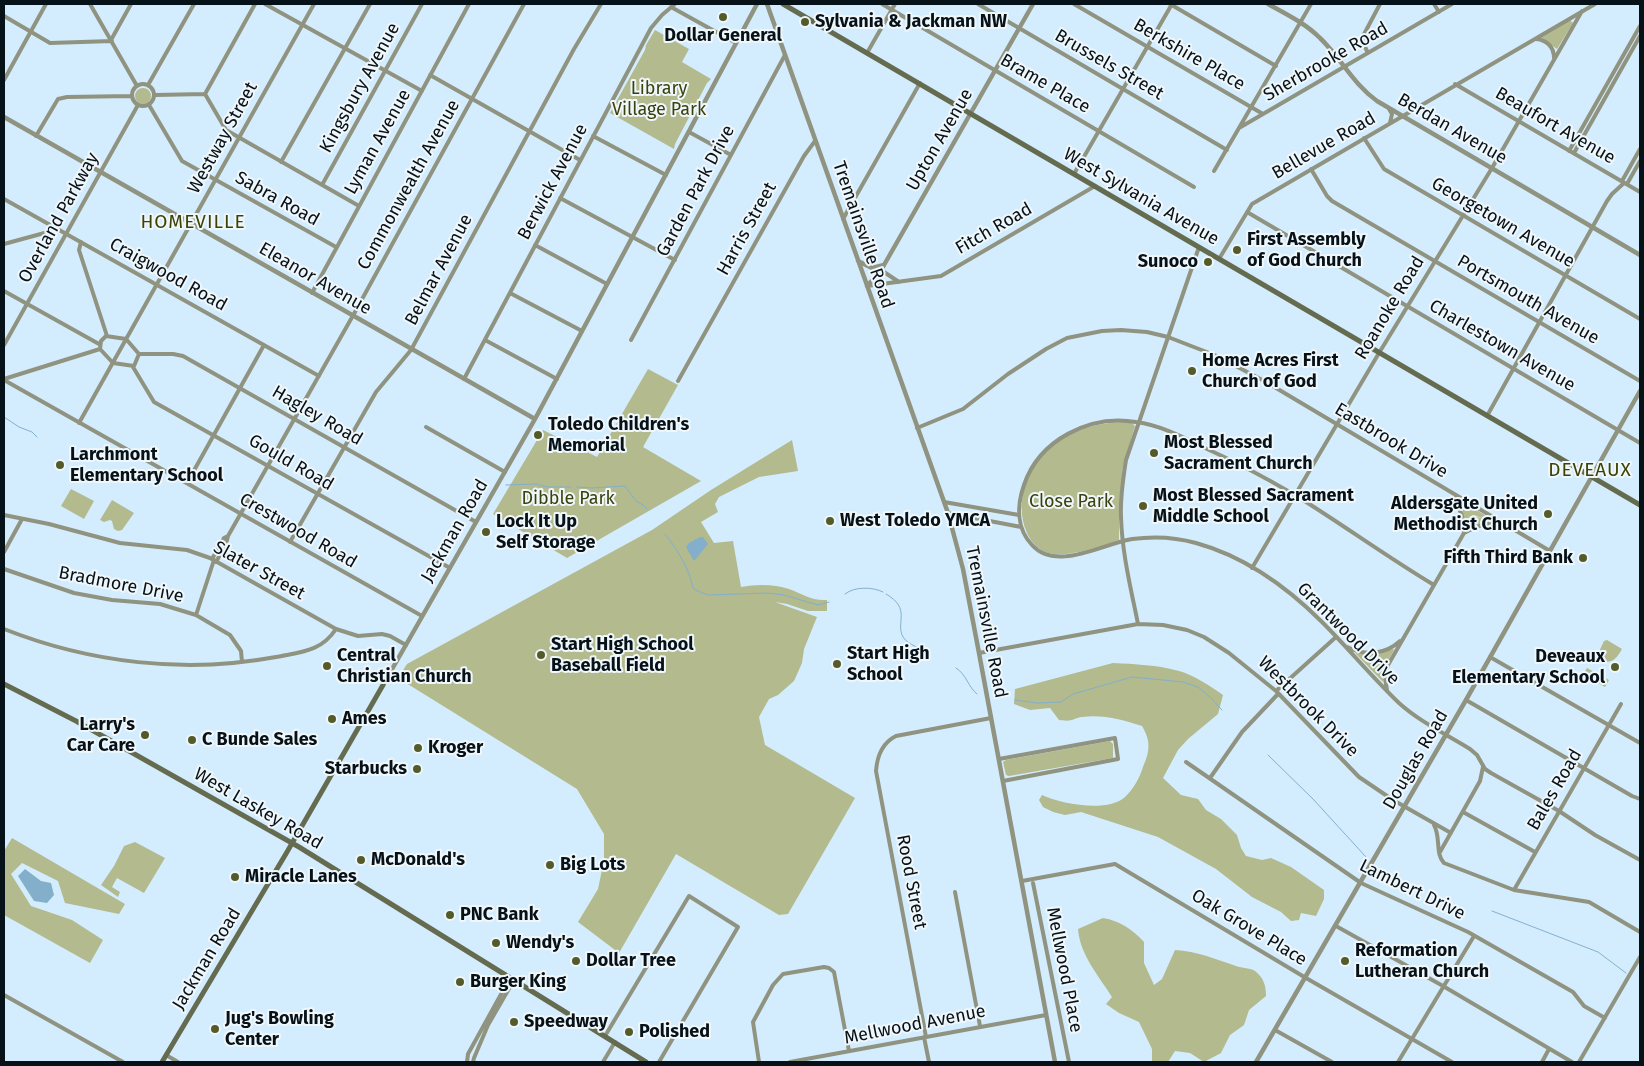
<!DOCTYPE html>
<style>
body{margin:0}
#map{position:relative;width:1644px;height:1066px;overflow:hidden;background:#d3edfe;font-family:"Fira Sans",sans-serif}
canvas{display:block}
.frame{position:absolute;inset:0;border:5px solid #061118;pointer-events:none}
</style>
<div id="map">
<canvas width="1644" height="1066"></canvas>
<div class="frame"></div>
</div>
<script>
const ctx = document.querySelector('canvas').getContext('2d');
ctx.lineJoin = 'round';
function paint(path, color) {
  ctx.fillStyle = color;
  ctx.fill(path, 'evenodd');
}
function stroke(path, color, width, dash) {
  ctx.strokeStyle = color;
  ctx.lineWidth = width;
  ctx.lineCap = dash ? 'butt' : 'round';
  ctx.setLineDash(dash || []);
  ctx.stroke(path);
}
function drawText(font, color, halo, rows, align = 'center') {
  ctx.font = font + ' "Fira Sans",sans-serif';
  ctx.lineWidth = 4;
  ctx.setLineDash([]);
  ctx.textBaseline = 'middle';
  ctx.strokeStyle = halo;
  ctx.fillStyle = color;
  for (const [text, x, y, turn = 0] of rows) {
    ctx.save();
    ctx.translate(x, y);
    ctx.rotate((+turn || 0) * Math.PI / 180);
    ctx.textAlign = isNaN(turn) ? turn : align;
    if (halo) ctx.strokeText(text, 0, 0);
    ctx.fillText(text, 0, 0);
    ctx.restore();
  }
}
paint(new Path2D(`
 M1570 20 1573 23 1557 49 1540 37Z
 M655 30 689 49 682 62 711 79 707 83 675 144 674 149 610 113 645 50 646 45Z
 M135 96a8 8 0 1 1 16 0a8 8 0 1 1-16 0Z
 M648 369 678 385 643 447 701 481 567 558 493 514 543 430 597 457Z
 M1122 422 1132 423 1135 426 1123 467 1119 511V540C1102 547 1066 558 1048 553 1038 550 1031 542 1027 533 1012 499 1031 459 1060 440 1079 427 1101 423 1122 422Z
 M792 440 798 471 759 477 719 497 715 504 718 512 701 522 714 543 733 541 741 587C756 584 775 584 789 589 803 594 811 601 827 600V611H808L787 604 775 602 817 617 804 649 802 663 794 681 778 695 769 699 759 717 765 745 855 798 788 914 779 915 676 854 619 953 578 922 598 889 604 860V834L577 789 398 678 407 664 652 530 711 490Z
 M71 489 94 501 84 519 61 506Z
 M112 500 134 513 122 530 118 531 114 529 112 521 110 520 104 522 100 520Z
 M1463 502 1488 517 1484 518 1487 519V522L1475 525 1465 531V522L1474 517 1482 518 1473 515 1464 521 1461 503Z
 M1607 640 1622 649C1615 662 1609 665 1596 658L1604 641Z
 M1393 649 1394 650 1385 666 1383 682 1356 654 1355 652 1364 654Z
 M1113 663C1135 664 1157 665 1179 671 1194 675 1210 686 1223 695L1218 714 1188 739 1178 750 1163 778 1181 795 1198 799 1206 810 1221 819 1237 835 1241 848 1246 856 1262 860 1271 858 1291 867 1324 890V899L1316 916 1301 913 1299 920 1291 921 1281 912 1252 897 1216 869 1158 837 1081 812 1065 815 1053 812 1043 807 1039 800 1042 795C1061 804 1108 813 1125 797 1133 790 1140 777 1143 767 1150 751 1151 741 1142 726 1124 720 1102 714 1082 717 1071 719 1073 722 1059 720L1050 708 1030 710 1014 704 1015 689Z
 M1587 668 1609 680 1605 687 1583 675Z
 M1110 741 1113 744V758L1009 776 1006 775 1003 762 1006 760Z
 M12 838 125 904 119 914 65 903 58 881 22 863 11 874 31 906 72 920 103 940 90 963 4 915V851Z
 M135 842 165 858 144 893 117 878 112 887 120 892 118 897 101 885 114 866 124 846Z
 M1103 918C1120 921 1132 929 1144 942V963L1154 985 1162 979 1175 950C1197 951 1215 959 1236 966 1242 968 1251 968 1255 971 1264 978 1266 986 1266 996L1249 1010 1244 1025 1230 1035 1221 1053 1204 1062 1190 1053 1175 1051 1168 1062H1152V1049L1139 1022 1119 1013 1106 1004 1112 997C1099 976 1080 955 1078 929Z`), '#b2ba8e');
paint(new Path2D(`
 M700 537H703L708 544 694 561 686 547 689 543Z
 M25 869 41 881 51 883 54 895 47 903 34 901 18 876Z`), '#83afcb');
stroke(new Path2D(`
 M4 417 19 427 32 432 37 437
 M506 485 536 484 547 487H571
 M577 487 592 488 625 486 636 501 643 505 647 509
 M665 534C677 549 689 568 693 588L695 590 708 595 767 593 784 595 818 605 829 602
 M845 594C855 586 873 587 883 592
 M886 594C912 609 895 622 903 637 908 645 922 649 930 653
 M956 668C967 675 968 687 977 694
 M1015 700 1037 703 1061 702 1073 694 1132 677 1183 682 1198 687 1210 697 1222 710
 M1268 755 1313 799 1366 857
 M1492 911 1598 952 1626 973`), '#83afcb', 1);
stroke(new Path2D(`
 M90 4 137 86
 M265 4 422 91
 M882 4 1194 187
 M978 4 1227 150
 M1074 4 1263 114
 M1170 4 1276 66
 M1434 4 1439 12
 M671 7 736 43
 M4 16 50 43 112 41
 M1536 39C1547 40 1554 47 1554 58
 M111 40 131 4
 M867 53 895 4
 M1368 53 1363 43 1362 38 1380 4
 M430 75 580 160
 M4 80 46 4
 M132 95a11 11 0 1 1 22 0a11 11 0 1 1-22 0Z
 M1455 84 1640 192
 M148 85 194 4
 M205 94 226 130 359 206
 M205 94 255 4
 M155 95 205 94
 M149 105 182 161 336 247
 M1389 109 1392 114 1390 123
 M1239 128 1452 4
 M689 132 731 155
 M36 136 58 99 67 97 132 96
 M593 136 666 175
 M1364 138 1384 169 1640 319
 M1569 151 1640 26
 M1574 153 1640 36
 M281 162 370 4
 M1311 169 1327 196 1332 201 1640 381
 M1214 171 1311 4
 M1074 174 1172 4
 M1622 181 1640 149
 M1627 184 1640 161
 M322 185 422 4
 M560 198 675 260
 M4 199 319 376
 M1247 212 1640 443
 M843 219 920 83
 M81 242 79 250 107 336
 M4 244 48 232 54 227
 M535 245 607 284
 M1219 259 1252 204 1595 4
 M881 270 899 282
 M867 286 941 276 1095 186
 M4 291 99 344
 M312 293 469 4
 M510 293 582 331
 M106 336 126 339 139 354 134 366 113 363 100 349 101 341Z
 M485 340 557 379
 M631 340 785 55
 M4 345 138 105
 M139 354H173L183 356 476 522
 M133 367 154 402 450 568
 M4 379 100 349
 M464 379 651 28 662 15 675 4
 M4 380 422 616
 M678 381 804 156 815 141
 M1487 416 1607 201 1612 194 1624 183
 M79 423 314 4
 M426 427 505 472
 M917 428 963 409 1008 374 1046 349 1067 338 1102 331 1121 330 1147 332 1168 337 1217 356 1266 382 1550 551
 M187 483 264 345
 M1454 495 1462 516 1464 533
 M944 502 1019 515
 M948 513 1021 527
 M4 515 49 524 120 543 187 550 210 558 336 629 358 636 382 634 390 636 406 645
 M290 542 376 392 411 350 574 49 601 4
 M4 552 22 519
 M212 559 224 538 228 536
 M216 562 226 544 228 536 355 312 524 4
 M1252 568 1379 353 1492 168 1582 11
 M4 569 74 593 112 600 160 604 196 615 230 635 241 651 242 662
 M1434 585C1387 557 1342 524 1295 495 1266 478 1236 462 1205 448 1183 437 1160 425 1136 422 1090 414 1039 440 1024 485 1017 505 1016 528 1032 545 1056 572 1102 544 1132 539 1154 536 1175 537 1196 543 1243 556 1287 587 1322 622 1348 648 1372 677 1399 703 1420 722 1446 734 1470 749L1477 755 1485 769 1491 773 1559 811 1595 835 1640 860
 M196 615 214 560
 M1138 624C1131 589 1122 553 1121 517 1120 498 1123 479 1126 460L1199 247
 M4 629C90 663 185 674 276 657 300 652 321 652 336 629
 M1347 647C1365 656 1385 655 1400 641
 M979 653 1138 624 1163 625 1187 630 1204 637 1229 653 1276 691 1359 777 1393 800 1451 833
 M1490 657 1640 743
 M1387 690 1385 678 1388 665 1464 533 1476 527 1499 521
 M1276 691 1336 637
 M1466 700 1632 796 1640 799
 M999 759 1115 738 1118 759 1003 781
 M1186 762 1361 883 1468 932 1573 992 1584 1006 1605 1018
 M1210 778 1242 732 1278 694
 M1463 812 1535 852
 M1434 825C1441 837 1435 854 1444 863L1514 890 1589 902 1640 932
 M1440 852 1480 781 1483 767
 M1022 881 1115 864 1306 978 1452 1062
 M1033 883 1069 1062
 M1514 890 1621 704
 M955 892 980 1026
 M1336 926 1443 986 1572 1062
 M4 995 123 1062
 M1275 1030 1332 1062
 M605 1036 689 896 738 927 659 1062
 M924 1037 929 1062
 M926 1037 876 771C877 757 882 743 896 736L991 718
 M166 1055 178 1062
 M467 1062 468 1054 510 978
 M473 1062 474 1058 488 1025 514 980
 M603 1062 615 1042
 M759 1062 753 1022 773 985 783 974 824 967 829 968 834 972 849 1051
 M790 1062 1046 1015
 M1398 1062 1474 936
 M1542 1062 1549 1049
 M1579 1062 1640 957`), '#8f9380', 4);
stroke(new Path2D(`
 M767 4 948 513 963 569 979 653 1055 1062
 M1268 4C1286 14 1305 23 1320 38 1341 58 1353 84 1377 101L1640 255
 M4 117 535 419
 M858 261 872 268 884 265
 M867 286 879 273 884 265 1033 4
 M383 685 535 419 757 4
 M1256 1062 1466 700 1640 391`), '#8f9380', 4.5);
stroke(new Path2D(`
 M783 4 1640 505
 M4 684 76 721 299 847 646 1062
 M162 1062 287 852 383 685`), '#656b4f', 5);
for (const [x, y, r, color] of [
 [723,17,5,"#535b2a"],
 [805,22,5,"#535b2a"],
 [1237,250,5,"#535b2a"],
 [1208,262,5,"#535b2a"],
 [1192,371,5,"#535b2a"],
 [538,435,5,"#535b2a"],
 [1154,453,5,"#535b2a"],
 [60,465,5,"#535b2a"],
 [1143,506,5,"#535b2a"],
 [1548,514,5,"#535b2a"],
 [830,521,5,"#535b2a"],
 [486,532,5,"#535b2a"],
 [1583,558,5,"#535b2a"],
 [541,655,5,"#535b2a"],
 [837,664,5,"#535b2a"],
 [327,666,5,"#535b2a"],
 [1615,667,5,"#535b2a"],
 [332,719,5,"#535b2a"],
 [145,735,5,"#535b2a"],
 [192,740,5,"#535b2a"],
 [418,748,5,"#535b2a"],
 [417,769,5,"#535b2a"],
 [361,860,5,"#535b2a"],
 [550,865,5,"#535b2a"],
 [235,877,5,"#535b2a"],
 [450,915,5,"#535b2a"],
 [496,943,5,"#535b2a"],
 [576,961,5,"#535b2a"],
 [1345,961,5,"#535b2a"],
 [460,982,5,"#535b2a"],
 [514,1022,5,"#535b2a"],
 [215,1029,5,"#535b2a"],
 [629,1032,5,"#535b2a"]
]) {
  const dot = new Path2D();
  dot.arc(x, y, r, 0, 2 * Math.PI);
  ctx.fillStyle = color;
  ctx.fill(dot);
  stroke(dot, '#f0f7fb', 2);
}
drawText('bold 18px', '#061118', '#f0f7fb', [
 ["Sylvania & Jackman NW",815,22],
 ["Dollar General",723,36,"center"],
 ["First Assembly",1247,240],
 ["of God Church",1247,261],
 ["Sunoco",1198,262,"right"],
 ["Home Acres First",1202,361],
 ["Church of God",1202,382],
 ["Toledo Children's",548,425],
 ["Memorial",548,446],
 ["Most Blessed",1164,443],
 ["Sacrament Church",1164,464],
 ["Larchmont",70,455],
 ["Elementary School",70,476],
 ["Most Blessed Sacrament",1153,496],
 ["Middle School",1153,517],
 ["Aldersgate United",1538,504,"right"],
 ["Methodist Church",1538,525,"right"],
 ["West Toledo YMCA",840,521],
 ["Lock It Up",496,522],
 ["Self Storage",496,543],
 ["Fifth Third Bank",1573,558,"right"],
 ["Start High School",551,645],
 ["Baseball Field",551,666],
 ["Start High",847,654],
 ["School",847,675],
 ["Central",337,656],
 ["Christian Church",337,677],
 ["Deveaux",1605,657,"right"],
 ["Elementary School",1605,678,"right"],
 ["Ames",342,719],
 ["Larry's",135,725,"right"],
 ["Car Care",135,746,"right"],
 ["C Bunde Sales",202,740],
 ["Kroger",428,748],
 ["Starbucks",407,769,"right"],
 ["McDonald's",371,860],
 ["Big Lots",560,865],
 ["Miracle Lanes",245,877],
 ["PNC Bank",460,915],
 ["Wendy's",506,943],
 ["Reformation",1355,951],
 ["Lutheran Church",1355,972],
 ["Dollar Tree",586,961],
 ["Burger King",470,982],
 ["Jug's Bowling",225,1019],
 ["Center",225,1040],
 ["Speedway",524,1022],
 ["Polished",639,1032]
], 'left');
drawText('18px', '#061118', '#f0f7fb', [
 ["Berkshire Place",1189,55,30],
 ["Sherbrooke Road",1326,62,-30],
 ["Brussels Street",1109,65,30],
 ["Brame Place",1045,84,30],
 ["Kingsbury Avenue",360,88,-61],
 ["Beaufort Avenue",1555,126,30],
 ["Berdan Avenue",1452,129,30],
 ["Westway Street",223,138,-61],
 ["Upton Avenue",940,140,-60],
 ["Lyman Avenue",378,142,-61],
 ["Bellevue Road",1324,146,-30],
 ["Berwick Avenue",553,182,-62],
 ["Commonwealth Avenue",409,185,-61],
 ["Garden Park Drive",696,191,-62],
 ["West Sylvania Avenue",1141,197,30],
 ["Sabra Road",277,199,29],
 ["Overland Parkway",59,218,-61],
 ["Georgetown Avenue",1503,223,30],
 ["Harris Street",747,229,-61],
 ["Fitch Road",994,229,-30],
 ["Tremainsville Road",863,235,71],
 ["Belmar Avenue",439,270,-62],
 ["Craigwood Road",168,275,29],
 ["Eleanor Avenue",315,279,30],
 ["Portsmouth Avenue",1528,300,30],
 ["Roanoke Road",1390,308,-59],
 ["Charlestown Avenue",1502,346,30],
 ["Hagley Road",317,416,30],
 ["Eastbrook Drive",1391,441,31],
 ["Gould Road",291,463,30],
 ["Crestwood Road",298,531,30],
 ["Jackman Road",455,531,-60],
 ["Slater Street",259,571,29],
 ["Bradmore Drive",121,585,11],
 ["Tremainsville Road",986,622,79],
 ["Grantwood Drive",1348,634,45],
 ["Westbrook Drive",1308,707,45],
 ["Douglas Road",1416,760,-60],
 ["Bales Road",1555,790,-60],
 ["West Laskey Road",258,809,30],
 ["Rood Street",911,882,79],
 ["Lambert Drive",1412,890,26],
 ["Oak Grove Place",1249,928,31],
 ["Jackman Road",207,959,-59],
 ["Mellwood Place",1064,970,79],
 ["Mellwood Avenue",915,1025,-11]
]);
drawText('18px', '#3a410b', '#f0f7fb', [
 ["Library",659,89],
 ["Village Park",659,110],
 ["Dibble Park",568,499],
 ["Close Park",1071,502]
]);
ctx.letterSpacing = '1px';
drawText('19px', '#3b4204', '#f0f7fb', [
 ["HOMEVILLE",193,223],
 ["DEVEAUX",1590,471]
]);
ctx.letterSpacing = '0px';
</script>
